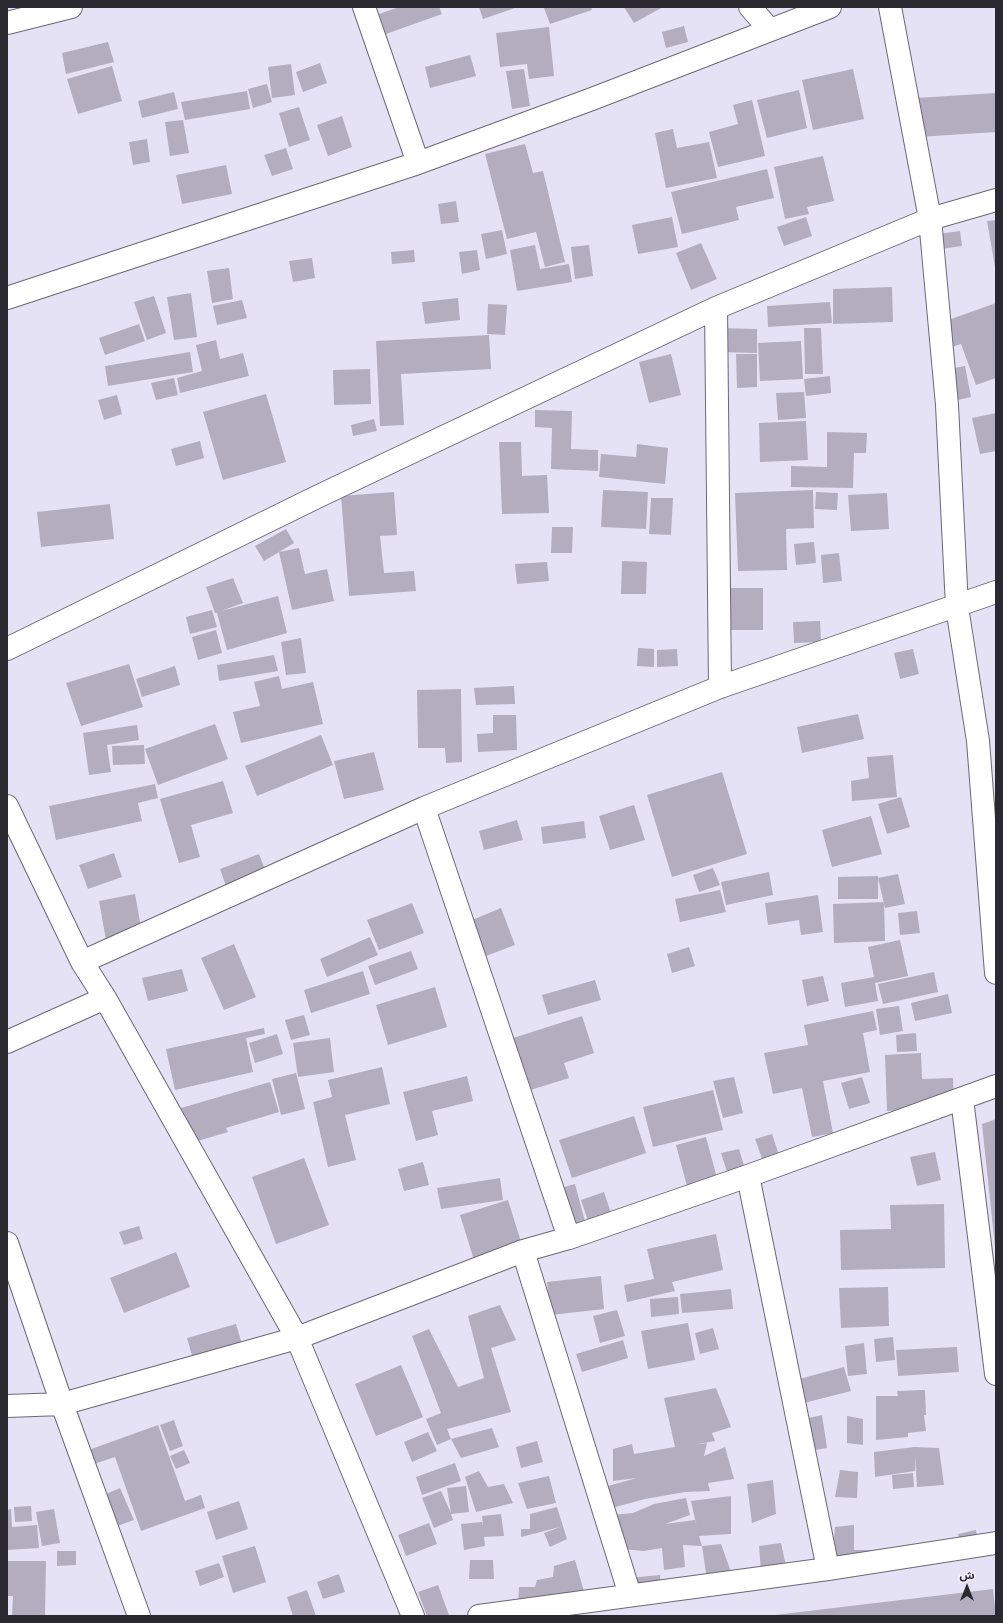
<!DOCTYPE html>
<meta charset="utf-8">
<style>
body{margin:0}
#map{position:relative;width:1003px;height:1623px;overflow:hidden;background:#e6e2f5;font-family:Mulish,"Noto Sans Arabic",sans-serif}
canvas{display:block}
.frame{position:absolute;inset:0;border:8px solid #2b2930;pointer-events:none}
.north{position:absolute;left:947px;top:1567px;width:40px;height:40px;-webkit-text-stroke:3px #f3efff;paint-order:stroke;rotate:0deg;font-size:11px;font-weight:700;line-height:16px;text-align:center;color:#2b2930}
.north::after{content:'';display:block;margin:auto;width:14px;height:18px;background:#2b2930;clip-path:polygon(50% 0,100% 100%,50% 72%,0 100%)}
</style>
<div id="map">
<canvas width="1003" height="1623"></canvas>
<div class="frame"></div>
<div class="north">ش</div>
</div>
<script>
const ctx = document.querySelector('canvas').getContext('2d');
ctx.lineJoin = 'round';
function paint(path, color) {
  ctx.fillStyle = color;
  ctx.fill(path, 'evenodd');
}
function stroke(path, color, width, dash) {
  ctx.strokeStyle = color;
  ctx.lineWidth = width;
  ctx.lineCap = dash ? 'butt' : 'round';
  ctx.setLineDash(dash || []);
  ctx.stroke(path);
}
paint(new Path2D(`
 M399 7H439L442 14 386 34 379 14Z
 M479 7H518L483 19Z
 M546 7H591L592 10 550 24 544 8Z
 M624 7H663L634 23Z
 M684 26 688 42 666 48 662 32Z
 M549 27 554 76 529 79 527 64 500 67 496 33Z
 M108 42 114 62 66 74 62 53Z
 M470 55 476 76 430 88 425 67Z
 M320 63 327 83 303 92 296 72Z
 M291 64 295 95 272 98 268 67Z
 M112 66 122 101 78 114 67 79Z
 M524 69 530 106 512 109 506 71Z
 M853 69 864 119 813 130 802 80Z
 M267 84 272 102 253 108 248 89Z
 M799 90 807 128 767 138 757 100Z
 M247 91 250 109 185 120 181 102Z
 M174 92 178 109 142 118 138 101Z
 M996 93V132L918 137 916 98Z
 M752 100 765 156 718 167 709 132 738 124 733 105Z
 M299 107 310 140 289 147 279 113Z
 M342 116 352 147 328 156 317 125Z
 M183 120 189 153 170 156 165 122Z
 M673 129 677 148 709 142 717 178 666 188 655 133Z
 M147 139 150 162 133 165 129 142Z
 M525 144 533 173 543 171 565 262 545 267 536 232 507 239 485 154Z
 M286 148 293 169 272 176 264 155Z
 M823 156 834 201 807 207 809 214 785 219 774 167Z
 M226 165 232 194 182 204 176 175Z
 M767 169 774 198 736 207 739 220 682 234 671 192Z
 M456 201 459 222 441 224 438 204Z
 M672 217 678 247 638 254 632 225Z
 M806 217 812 236 784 246 777 227Z
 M996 220V267H995L987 221Z
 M502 230 507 254 486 259 481 234Z
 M960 231 962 246 934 250 931 235Z
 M701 243 717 279 691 290 676 253Z
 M535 245 540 269 569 264 572 282 517 291 510 250Z
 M589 245 593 276 575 279 571 247Z
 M414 250 415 262 392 264 391 252Z
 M477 250 480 270 462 274 459 252Z
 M312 258 315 278 293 282 289 261Z
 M229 268 233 299 212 303 207 271Z
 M892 287 893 322 833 324V289Z
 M191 293 197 337 174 340 167 297Z
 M154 296 166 333 147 340 134 302Z
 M458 298 460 320 425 324 422 302Z
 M242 300 247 318 217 325 213 306Z
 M830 302 832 323 768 327 767 306Z
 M996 303V378L976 385 961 344 946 349 937 324Z
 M488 304 507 305 505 335 487 334Z
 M139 324 145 341 105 355 99 338Z
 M718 328 757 329V353L717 352Z
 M804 328H821L823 374H805Z
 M489 335 491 369 401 374 404 425 380 426 376 341Z
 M216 340 220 359 243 353 249 376 180 393 177 378 202 371 196 345Z
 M801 341 803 379 760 381 758 343Z
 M190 352 193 372 108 386 105 366Z
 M671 354 681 395 649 403 639 362Z
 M736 354H757V387L737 388Z
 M965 366 971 397 949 402 943 370Z
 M370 369 371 404 334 405 333 370Z
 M830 376 831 393 806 396 804 379Z
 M174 378 178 395 156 400 151 383Z
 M804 392 806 418 778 420 776 393Z
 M266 394 286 462 223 480 203 412Z
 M117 395 122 414 104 420 98 400Z
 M535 410 572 411 571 449 598 450V471L551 469 552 428 535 427Z
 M996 413V451L980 454 972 418Z
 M374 419 377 431 353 436 351 425Z
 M806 421 808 460 760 462 759 423Z
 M827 432 867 433 866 453H854L853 488 791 487V466L827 467Z
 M200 441 204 458 176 466 171 449Z
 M499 442H521L522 476 547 475 549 513 502 514Z
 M637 444 668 448 665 484 599 477 601 454 636 457Z
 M603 490 648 492 646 529 601 527Z
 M813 490 814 528 786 529 787 570 738 571 735 493Z
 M394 492 397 535 380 536 384 573 414 571 416 591 349 596 341 496Z
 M816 492 838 493 837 510 815 509Z
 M887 493 889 529 851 531 848 495Z
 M651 498H673L671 535 649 534Z
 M110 504 114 539 41 547 37 512Z
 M552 527H573L572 553H551Z
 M286 529 294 543 264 561 255 546Z
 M814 542 816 563 796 565 794 544Z
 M299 548 305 574 327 569 334 601 292 610 279 552Z
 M839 553 842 581 823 583 821 555Z
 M622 561 647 562 646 594H621Z
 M547 562 549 581 517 584 515 564Z
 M233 578 243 603 221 611 278 596 287 633 227 650 217 613H215L206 587Z
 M722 588H763V630H723Z
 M212 610 217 627 190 634 186 617Z
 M820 621 821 642 794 643 793 622Z
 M216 630 222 653 198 660 192 637Z
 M301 638 306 673 286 675 281 642Z
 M638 648 654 649V667L637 666Z
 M677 649 678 666 657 667V650Z
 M913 649 919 674 900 679 894 653Z
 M274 655 278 671 219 681 217 665Z
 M129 664 143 707 81 726 66 683Z
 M175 666 180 685 142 697 136 679Z
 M279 676 282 689 313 682 323 724 241 743 233 712 260 706 254 682Z
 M514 686 515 704 476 705 474 688Z
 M461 689 462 762 446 763 445 748H418L417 690Z
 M858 714 864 739 802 753 797 727Z
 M493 715H516L517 750 478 752 477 734 493 733Z
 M215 724 228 759 158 785 145 749Z
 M137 725 139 740 107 745 111 772 89 775 83 733Z
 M321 735 333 765 257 796 245 766Z
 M144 745 145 764 113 765 112 746Z
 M374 752 384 790 344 799 334 761Z
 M893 755 897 797 852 801 851 781 869 778 867 757Z
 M722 772 747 854 672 877 647 795Z
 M223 781 233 813 191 825 200 857 179 863 160 799Z
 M155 784 158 798 138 803 142 821 56 840 49 806Z
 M901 797 910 827 887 834 878 804Z
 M634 805 645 840 610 850 599 816Z
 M871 816 882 854 832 867 822 830Z
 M517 820 523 840 484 850 479 831Z
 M584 821 586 838 543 844 541 827Z
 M114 853 122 877 88 889 79 865Z
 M259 854 268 877 228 892 220 869Z
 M713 868 720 885 699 892 693 875Z
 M769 872 773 895 726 905 721 882Z
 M898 874 905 904 885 908 878 878Z
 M878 876V899H838V877Z
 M720 890 726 912 680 922 675 899Z
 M135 894 142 933 106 940 99 901Z
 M818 895 823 932 801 935 799 920 768 925 765 903Z
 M884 902 885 941 834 943 833 904Z
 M412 903 424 933 379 950 367 920Z
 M501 908 515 945 486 956 472 920Z
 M917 911 920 933 900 935 898 913Z
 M370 937 378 955 327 977 320 959Z
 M900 940 908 976 875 983 878 1001 845 1007 841 983 874 977 868 947Z
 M234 944 256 997 224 1010 201 958Z
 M689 947 695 966 672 973 667 954Z
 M411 951 418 969 375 985 368 966Z
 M182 969 188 991 148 1001 142 978Z
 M363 971 370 994 311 1013 304 990Z
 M934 972 938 992 883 1004 878 984Z
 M823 976 829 1001 807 1006 802 980Z
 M595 980 601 1000 548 1015 542 995Z
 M435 987 447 1027 388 1045 376 1005Z
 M948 994 952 1013 915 1021 911 1003Z
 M899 1006 903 1031 880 1035 876 1009Z
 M873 1011 877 1030 863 1033 870 1072 823 1081 833 1133 812 1137 802 1088 773 1094 764 1053 808 1045 804 1025Z
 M304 1015 310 1035 291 1040 285 1020Z
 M582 1016 594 1053 564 1063 569 1078 524 1092 507 1040Z
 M264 1028 265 1034 246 1038 253 1072 175 1090 166 1049Z
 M916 1033 917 1051 897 1052 896 1035Z
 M277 1034 283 1054 255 1063 249 1043Z
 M330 1038 334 1072 298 1077 293 1043Z
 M921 1053 922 1079 953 1078 954 1108 887 1111 885 1055Z
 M382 1067 390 1104 345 1115 356 1160 328 1167 313 1102 332 1097 328 1080Z
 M296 1073 305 1109 281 1115 272 1079Z
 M467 1076 473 1101 432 1111 438 1135 416 1141 403 1092Z
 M734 1077 743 1113 723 1118 713 1081Z
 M862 1077 870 1103 849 1109 841 1083Z
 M270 1082 279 1112 226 1128 228 1132 191 1143 181 1108Z
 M713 1090 723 1130 653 1147 643 1107Z
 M634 1116 646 1153 572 1178 559 1140Z
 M996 1119V1247H995L982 1124Z
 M772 1134 780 1158 764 1164 755 1139Z
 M706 1137 718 1182 688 1190 676 1145Z
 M739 1149 745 1169 728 1175 721 1153Z
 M935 1152 941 1180 917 1186 910 1157Z
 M304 1158 329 1225 276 1244 252 1177Z
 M423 1162 429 1185 404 1191 398 1169Z
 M500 1178 503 1200 441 1209 437 1188Z
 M575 1184 586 1225 568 1229 557 1189Z
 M604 1192 612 1216 589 1224 581 1200Z
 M508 1200 522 1245 474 1260 460 1215Z
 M944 1204 945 1268 841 1270 840 1230 891 1229 890 1205Z
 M139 1226 143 1239 124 1245 119 1232Z
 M716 1234 723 1270 672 1282 675 1291 627 1302 624 1285 654 1279 647 1249Z
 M176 1252 190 1287 124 1313 110 1278Z
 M601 1276 604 1309 551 1315 547 1282Z
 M888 1287 889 1326 841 1328 839 1288Z
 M731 1289 733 1309 682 1313 680 1294Z
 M678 1297 679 1314 651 1317 650 1299Z
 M500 1305 516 1340 491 1348 511 1412 447 1429 451 1439 437 1445 426 1419 441 1413 412 1336 429 1329 458 1387 484 1378 468 1316Z
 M617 1310 625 1336 600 1343 593 1316Z
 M688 1323 695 1360 648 1369 641 1331Z
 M236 1324 244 1351 195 1366 187 1338Z
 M713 1328 719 1349 700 1354 695 1333Z
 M893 1337 895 1360 876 1362 874 1339Z
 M623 1340 628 1358 582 1372 576 1354Z
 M864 1343 867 1374 848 1376 845 1346Z
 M957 1347 959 1372 898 1376 896 1350Z
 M401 1365 423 1417 376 1436 355 1384Z
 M844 1367 851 1391 804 1403 799 1379Z
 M716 1388 731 1427 712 1433 715 1441 693 1445 707 1443 704 1456 725 1447 734 1479 708 1483 710 1491 685 1492 645 1499 604 1510V1487L637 1478 613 1481V1449L632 1444 634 1454 675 1447 664 1398Z
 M925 1390 926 1415H924L926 1431 908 1433V1437L876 1440V1396H898L897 1391Z
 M822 1415 827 1448 809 1451 804 1419Z
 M847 1416 863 1419V1445L847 1443Z
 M174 1420 183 1446 170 1451 160 1425Z
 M158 1425 185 1501 201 1495 205 1508 141 1531 115 1457 88 1466 83 1452Z
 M492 1428 499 1447 461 1458 451 1439Z
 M428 1432 437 1451 412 1462 404 1442Z
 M537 1441 543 1462 521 1468 516 1447Z
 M914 1447 939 1448 944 1485 917 1487 915 1456V1471L875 1477 874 1452Z
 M184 1450 190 1463 176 1469 170 1456Z
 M455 1463 461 1481 422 1495 416 1477Z
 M840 1470 858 1472 857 1498 835 1497Z
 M479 1471 488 1487 504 1484 513 1503 476 1512 465 1477Z
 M913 1473 914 1487 893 1489 892 1475Z
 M549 1476 556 1503 527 1509 518 1483Z
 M773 1480 776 1514 752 1523 747 1484Z
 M466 1486 469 1512 451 1514 453 1520 434 1528 422 1498 441 1491 451 1513 447 1488Z
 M120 1488 134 1520 112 1528 99 1497Z
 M731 1496V1534L699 1536 702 1546 683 1545 685 1567 664 1570 662 1548 644 1551 622 1549 611 1515 633 1513 654 1504 686 1498 690 1515 665 1524 695 1520 697 1528 691 1501Z
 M239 1501 248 1529 216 1540 207 1512Z
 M31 1506 32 1521 15 1522 14 1507Z
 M557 1507 567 1539 550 1547 544 1533 560 1527 521 1537V1529H530V1514Z
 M11 1509 12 1527 37 1525 39 1548 7 1550V1510Z
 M54 1509 60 1543 42 1546 36 1512Z
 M501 1514 504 1536 484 1537 485 1546 464 1550 461 1524 482 1522 483 1526 482 1516Z
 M429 1523 437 1544 406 1556 398 1535Z
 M854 1525V1550H880L881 1569 835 1570 833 1553 835 1527Z
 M976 1530 980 1552 962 1555 958 1534Z
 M781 1543 786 1566 761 1571 759 1546Z
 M721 1544 731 1572 707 1580 702 1546Z
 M255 1546 266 1582 233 1593 222 1556Z
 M57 1551H76V1565L57 1566Z
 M470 1560H493L494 1579H469Z
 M575 1560 585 1595 518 1606 519 1587H535L537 1580 553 1577 554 1566Z
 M7 1561H46L45 1616H12L13 1596H7Z
 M219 1563 224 1577 200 1586 195 1571Z
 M339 1574 345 1592 323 1599 317 1582Z
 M660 1575 661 1590 631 1593 629 1578Z
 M438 1585 449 1615 427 1616 418 1592Z
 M993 1589 996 1616H775V1615Z
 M307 1590 316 1616H293L287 1597Z`), '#b2aec0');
const street = new Path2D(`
 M364 7 418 163
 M750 7 770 30
 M890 7 930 219 947 405 957 607 978 741 996 973
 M7 23 71 7
 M7 298 418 163 592 99 830 7
 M716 308 720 687
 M7 649 321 495 716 308 930 219 996 200
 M7 806 82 962 105 998 297 1338 413 1616
 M424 808 569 1238
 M82 962 424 808 720 687 996 592
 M7 1042 105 998
 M962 1099 996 1374
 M748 1176 828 1569
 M7 1243 62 1404 139 1616
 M523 1251 630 1595
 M7 1406 62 1404 297 1338 523 1251 569 1238 748 1176 996 1086
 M479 1616 828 1569 996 1543`);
stroke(street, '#6c6878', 24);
stroke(street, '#fff', 22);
</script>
